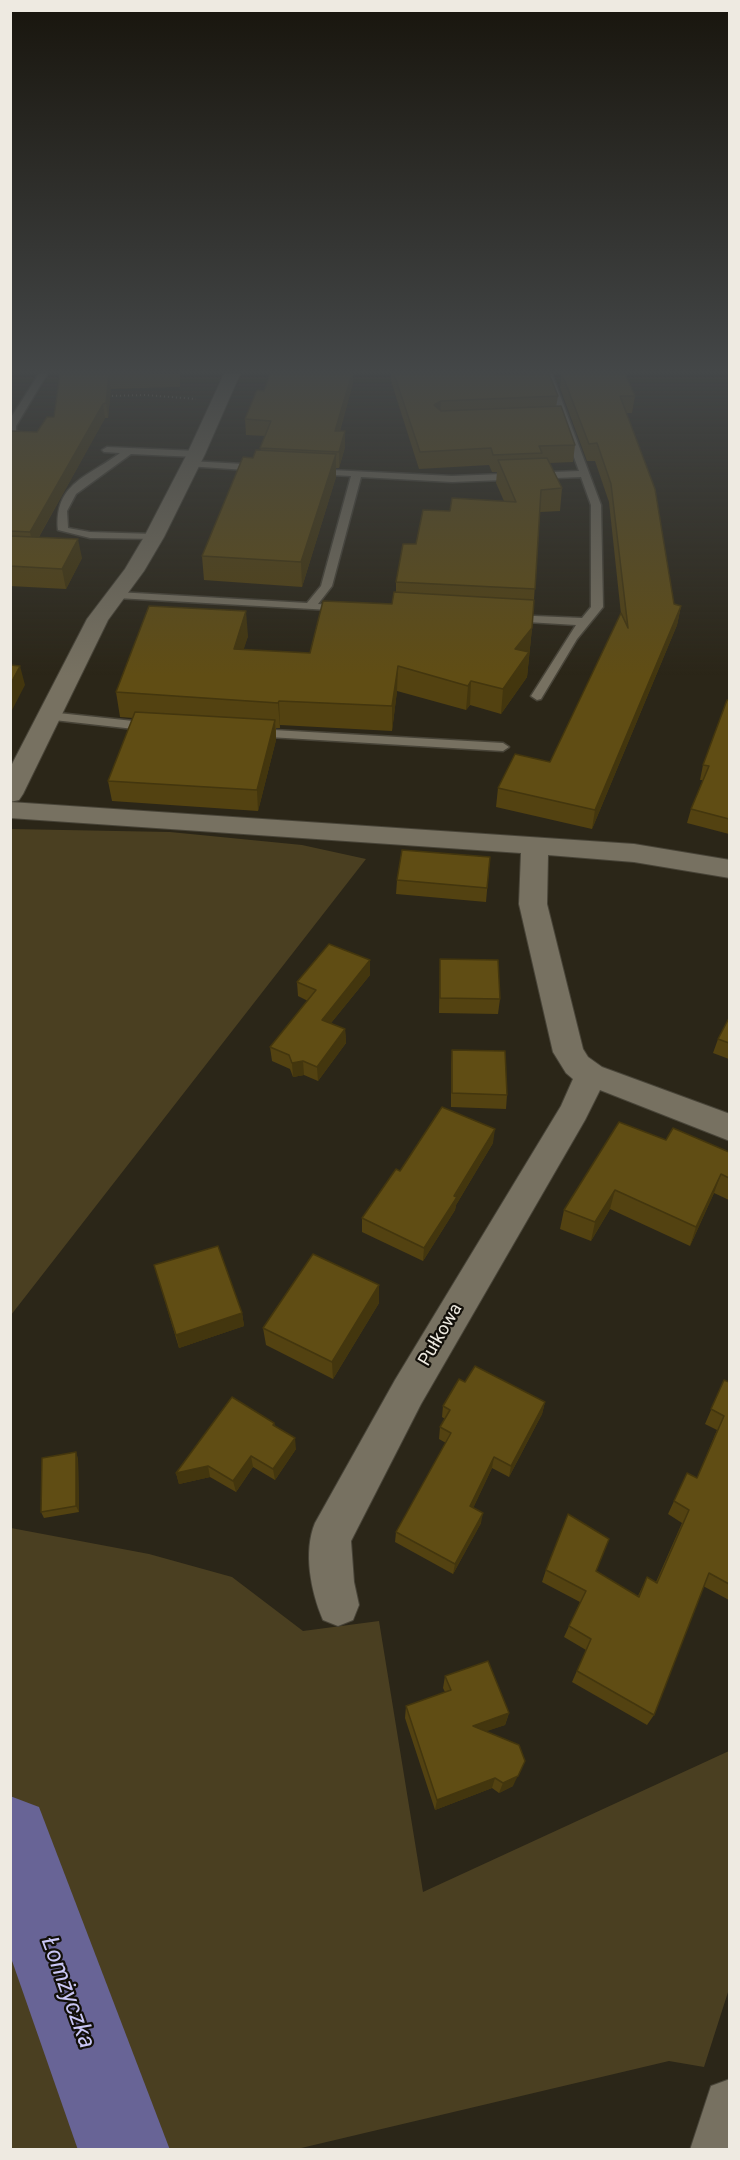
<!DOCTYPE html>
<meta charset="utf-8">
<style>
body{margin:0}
#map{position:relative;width:740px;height:2160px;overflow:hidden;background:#2b2618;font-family:Roboto,sans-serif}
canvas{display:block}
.frame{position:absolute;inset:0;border:12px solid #eeeae1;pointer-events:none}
</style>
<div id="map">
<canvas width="740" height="2160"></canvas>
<div class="frame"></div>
</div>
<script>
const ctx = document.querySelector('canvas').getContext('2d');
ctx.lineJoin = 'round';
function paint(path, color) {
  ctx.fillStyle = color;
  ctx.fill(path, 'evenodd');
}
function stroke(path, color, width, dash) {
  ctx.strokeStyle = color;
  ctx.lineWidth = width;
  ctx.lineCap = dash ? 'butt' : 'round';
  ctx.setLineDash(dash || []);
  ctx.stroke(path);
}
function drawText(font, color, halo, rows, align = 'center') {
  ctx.font = font + ' Roboto,sans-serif';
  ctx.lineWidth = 4.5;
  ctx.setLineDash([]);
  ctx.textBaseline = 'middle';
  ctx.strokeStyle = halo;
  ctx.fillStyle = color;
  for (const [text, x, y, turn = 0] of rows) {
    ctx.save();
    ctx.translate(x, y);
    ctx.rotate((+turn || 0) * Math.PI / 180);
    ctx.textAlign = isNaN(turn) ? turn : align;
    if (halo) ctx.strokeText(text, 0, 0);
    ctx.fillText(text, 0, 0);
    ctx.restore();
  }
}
paint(new Path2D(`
 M11 829 170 832 302 845 366 859 11 1315Z
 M11 1528 149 1554 232 1577 303 1631 379 1621 423 1892 729 1751V1989L704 2067 669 2061 297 2149H11Z`), '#4a3f21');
paint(new Path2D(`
 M10 1796 39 1807 170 2150H78L10 1955Z`), '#686496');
const service = new Path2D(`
 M39 374H47L16 426V431L32 437C27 442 16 440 10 436V419Z
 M544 374H552L601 505 603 607 577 639 541 699 537 700 531 696 576 625 511 621 505 618 511 615 582 618 591 607V505L581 477 452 482 361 477 332 586 318 604 344 606 350 609 348 611 117 598 111 595 117 592 307 603 321 586 351 476 314 474 311 473V469L452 476 579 471Z
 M107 447 196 451 201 454 196 457 131 454 76 494 67 511 68 528 90 532 154 534 159 537 158 539 90 538 58 530C54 483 88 477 120 453L104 452 102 450Z
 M190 461 261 465 266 468 261 471 187 466V462Z
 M49 712 152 723 158 727 152 731 45 719 43 716Z
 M256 729 503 743 509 747 503 751 252 736 250 733 252 730Z`);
const minor = new Path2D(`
 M224 374H240L205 454 164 537 144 571 108 620 23 794 19 800 10 802V768L87 619 125 569 144 537 187 454Z
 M10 802 634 844 730 860V878L634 862 548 855 547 904 583 1049 588 1057 602 1067 730 1114V1141L600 1090 585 1120 421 1404 351 1541 354 1582 359 1605 353 1620 338 1626 323 1620C311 1592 303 1552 315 1523L395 1380 561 1106 573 1079 566 1073 553 1052 519 904 521 853 10 818Z
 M730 2079V2150H690L711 2086Z`);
stroke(service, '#484438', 3);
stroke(minor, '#484438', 2);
stroke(new Path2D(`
 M10 378 13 374
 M108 396 145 395 196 399`), '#8e897e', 2, [1, 3]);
paint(service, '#777161');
paint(minor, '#777161');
paint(new Path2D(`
 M60 374H180V387L111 389 108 418H105L39 537 82 558 66 589 10 586V431L37 432 54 417Z
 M391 374H494V375L558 396 556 407 575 445 573 462 550 463 562 488 560 511 540 512 532 628 527 677 501 714 470 705 466 710 397 691 392 731 280 725V728H276V740L258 811 112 801 108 781 133 718 120 717 116 692 248 636 243 650 310 653 392 604 396 593V582L416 544 450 511 504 501 496 483 497 472H492L489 465 419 469 391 381Z
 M561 374H625L635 396 632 413H626L674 604 681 606 677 625 592 829 496 807 498 788 550 762 621 614 609 502 595 461H587L560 388Z
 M353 383 340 431H345V447L339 468H336V477L302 587 204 580 202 556 253 458 261 450 260 448 265 436 246 435 245 419 264 391Z
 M729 700V834L687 823 691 809 703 780H700L703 765Z
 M490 857 486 902 396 894 397 880Z
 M440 959 500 999 498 1014 439 1013Z
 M370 975 331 1023 345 1029 346 1043 318 1081 304 1075 293 1077 290 1069 272 1061 270 1047 308 1001 298 996 297 982Z
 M729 1018V1059L713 1053 718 1039Z
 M452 1050 507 1095 506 1109 451 1107V1064Z
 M666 1140 729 1152V1200L714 1193 690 1246 610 1209 591 1241 560 1229 564 1210Z
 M493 1143 456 1205 455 1210 423 1261 362 1232V1218L400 1171Z
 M154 1265 242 1313 244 1326 179 1348Z
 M379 1285V1303L333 1379 266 1345 263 1328Z
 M724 1380 729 1382V1600L703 1586 654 1715 647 1725 572 1682 586 1650 564 1637 580 1602 542 1582 546 1570 596 1572 638 1596 647 1577 656 1582 682 1523 668 1514 687 1473 697 1478 717 1430 705 1424Z
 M465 1382 545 1402 542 1414 509 1477 492 1468 473 1508 481 1523 453 1574 395 1542 396 1532 446 1443 439 1439 440 1427 445 1419 442 1417 443 1406Z
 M274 1423 275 1426 296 1449 275 1480 253 1467 236 1492 210 1477 179 1484 176 1473Z
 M78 1458 79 1512 44 1518 41 1512Z
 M445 1676 509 1713 505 1725 486 1731 513 1786 499 1793 492 1788 435 1810 405 1718 406 1706 445 1692 443 1688Z`), '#534211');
paint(new Path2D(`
 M350 374H353V383L335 447V431Z
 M109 375 111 389 108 418 106 403Z
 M441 401 440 418 434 405Z
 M103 404 105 418 33 547 30 532Z
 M345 431V447L339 468V452Z
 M336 454V477L302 587 301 562Z
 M78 539 82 558 66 589 62 569Z
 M681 606 677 625 592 829 595 810Z
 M246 611 248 636 236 674 234 649Z
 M532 628 527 677 501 714 503 689 515 649Z
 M20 666 25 685 10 714V685Z
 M398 666 397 691 392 731V706Z
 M471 681 470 705 466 710 468 686Z
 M279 701 280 725V728L278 703Z
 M275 720 276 740 258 811 257 790Z
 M370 960V975L322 1034V1020Z
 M345 1029 346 1043 318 1081 317 1067Z
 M303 1061 304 1075 293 1077 292 1063Z
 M495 1129 493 1143 456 1205 455 1210 423 1261 424 1248Z
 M721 1174 714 1193 690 1246 696 1227Z
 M615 1190 610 1209 591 1241 595 1222Z
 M379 1285V1303L333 1379 332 1362Z
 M242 1313 244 1326 179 1348 176 1335Z
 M545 1402 542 1414 509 1477 511 1466Z
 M295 1438 296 1449 275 1480 273 1469Z
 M76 1452 78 1458 79 1512 76 1506Z
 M251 1456 253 1467 236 1492 233 1481Z
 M494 1457 492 1468 469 1517 470 1506Z
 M208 1466 210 1477 179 1484 176 1473Z
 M483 1513 481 1523 453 1574 455 1564Z
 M509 1713 505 1725 470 1737 473 1726Z
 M525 1761 513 1786 499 1793 503 1783Z
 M495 1778 492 1788 435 1810 437 1800Z`), '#43360e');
const building = new Path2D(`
 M60 374H149L109 375 106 403 103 404 30 532 10 531V431L37 432 47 417H54Z
 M270 374H352L335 431H345L339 452 260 448 271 421 245 419 257 390 264 391Z
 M394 374H494V375L549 374 558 396 441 401 434 405 441 411 561 406 575 445 539 446 542 453 493 455 491 448 420 452Z
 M562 374H625L635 396H620L655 489 674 604 681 606 595 810 498 788 515 754 550 762 621 613 628 628 611 484 597 443 589 444Z
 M256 450 336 454 301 562 202 556 243 457 253 458Z
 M547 458 562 488 541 490 535 589 396 582 403 544H416L423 510 450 511 452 498 516 502 498 460Z
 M10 536 78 539 62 569 10 566Z
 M394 592 534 600 532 628 515 649 529 652 503 689 471 681 468 686 398 666 392 706 279 701 278 703 116 692 149 606 246 611 234 649 310 653 323 601 392 604Z
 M10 665 20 666 10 685Z
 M727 700H729V819L691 809 709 766 703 765Z
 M135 712 275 720 257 790 108 781Z
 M402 850 490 857 487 888 397 880Z
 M329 944 370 960 322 1020 345 1029 317 1067 303 1061 292 1063 289 1055 270 1047 316 990 297 982Z
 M440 959 498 960 500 999 440 998Z
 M729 1018V1043L718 1039Z
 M452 1050 505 1051 507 1095 452 1093Z
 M442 1107 495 1129 454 1196 457 1197 424 1248 362 1218 396 1169 400 1171Z
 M619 1122 666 1140 673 1128 729 1152V1178L721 1174 696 1227 615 1190 595 1222 564 1210Z
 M218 1246 242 1313 176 1335 154 1265Z
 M313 1254 379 1285 332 1362 263 1328Z
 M475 1366 545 1402 511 1466 494 1457 470 1506 483 1513 455 1564 396 1532 451 1433 440 1427 450 1410 443 1406 459 1379 465 1382Z
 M724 1380 729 1382V1584L709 1573 654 1715 577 1671 591 1639 569 1626 586 1591 546 1570 568 1514 609 1539 596 1571 639 1597 647 1577 657 1583 689 1510 674 1501 687 1473 697 1478 724 1416 711 1409Z
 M232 1397 274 1423 273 1425 295 1438 273 1469 251 1456 233 1481 208 1466 176 1473Z
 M76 1452V1506L41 1512 42 1458Z
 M488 1661 509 1713 473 1726 519 1745 525 1761 518 1776 503 1783 495 1778 437 1800 406 1706 451 1690 445 1676Z`);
paint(building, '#604d14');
stroke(building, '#43360e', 1.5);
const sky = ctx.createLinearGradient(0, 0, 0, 676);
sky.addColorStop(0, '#18150d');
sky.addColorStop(0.55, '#444748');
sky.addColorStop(1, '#44474800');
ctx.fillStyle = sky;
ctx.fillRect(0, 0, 740, 676);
drawText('18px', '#eeeae1', '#120f09', [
 ["Pułkowa",441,1335,-60]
]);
drawText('italic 24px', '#cac7f6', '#120f09', [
 ["Łomżyczka",67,1993,70]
]);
</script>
